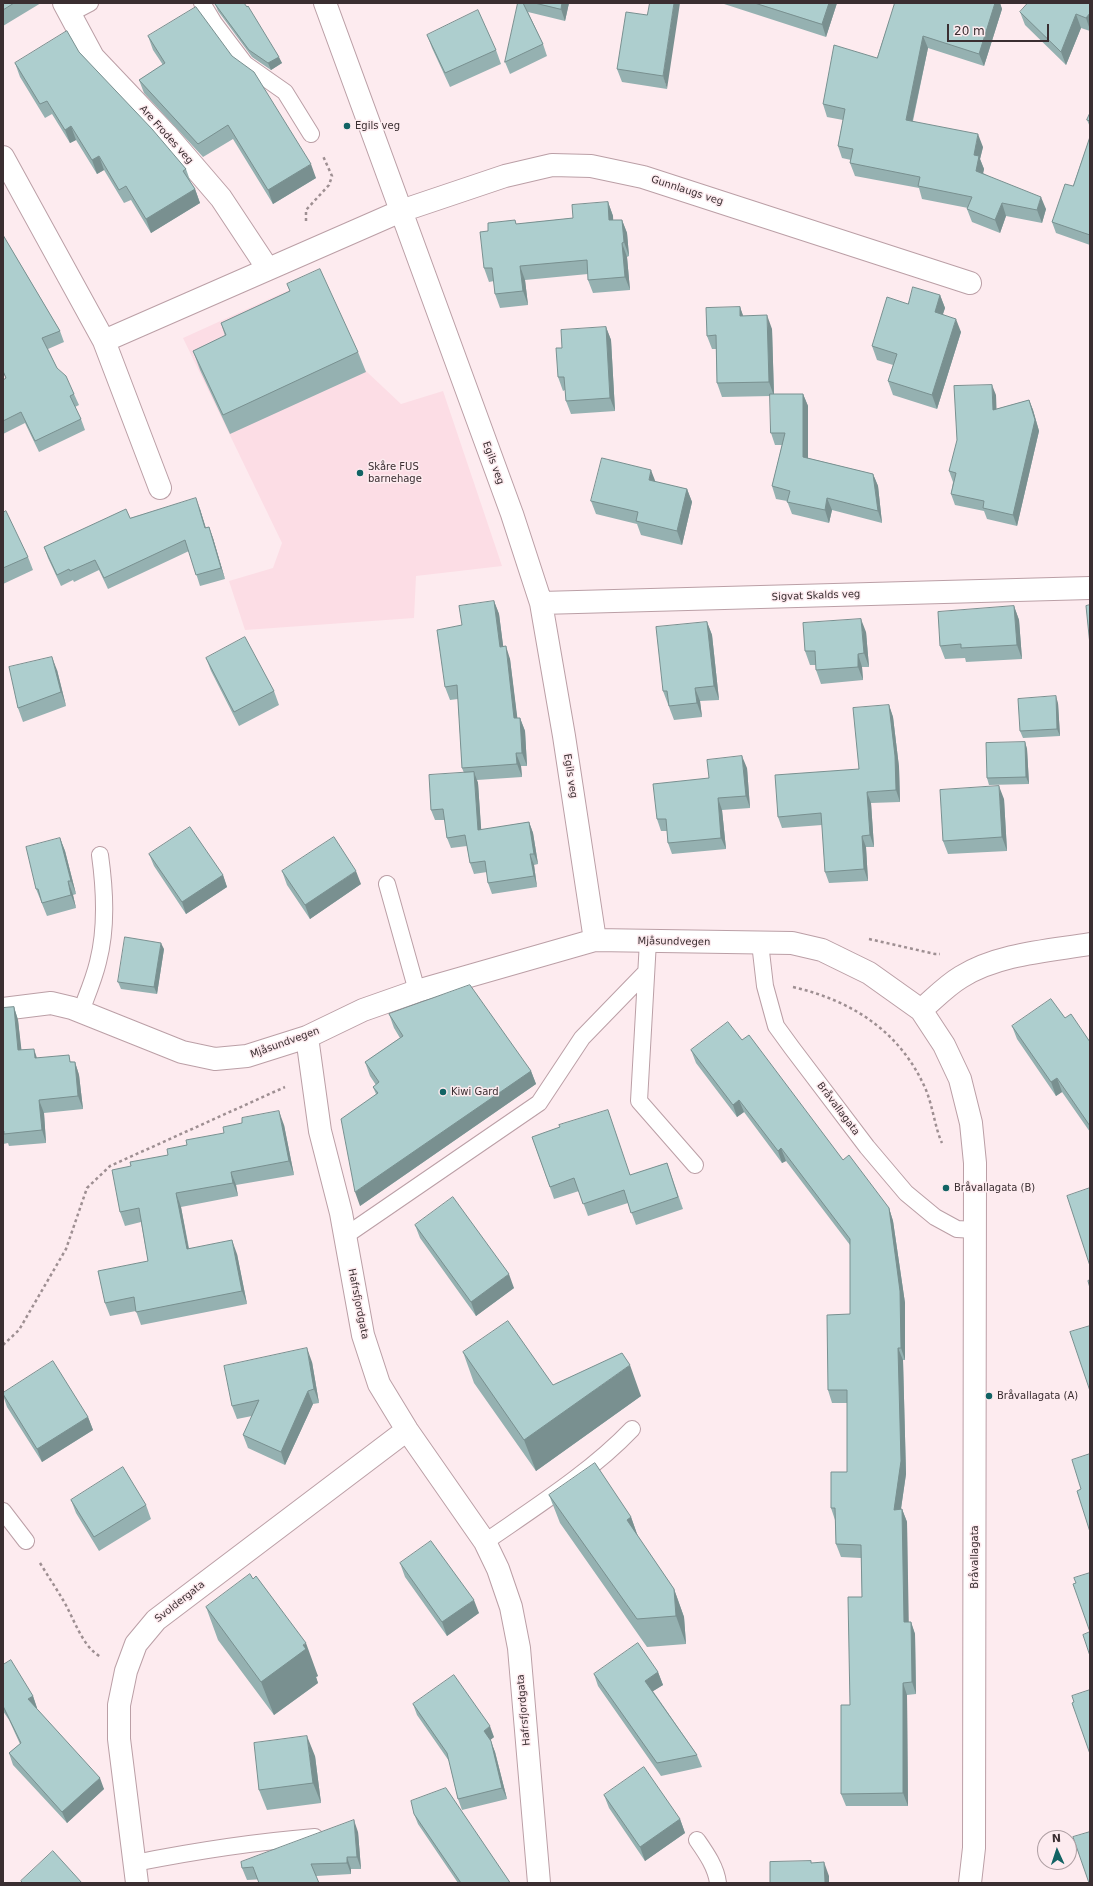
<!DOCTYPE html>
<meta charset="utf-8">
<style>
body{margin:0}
#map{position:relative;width:1093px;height:1886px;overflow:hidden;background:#fdebef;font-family:"DejaVu Sans",sans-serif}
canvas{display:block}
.frame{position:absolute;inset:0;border:4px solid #3a2e31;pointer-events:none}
.north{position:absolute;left:1037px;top:1830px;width:40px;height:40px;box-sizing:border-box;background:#fdebef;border:1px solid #af9fa3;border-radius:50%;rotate:357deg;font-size:11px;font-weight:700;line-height:16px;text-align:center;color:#3a2e31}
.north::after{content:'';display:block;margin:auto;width:14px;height:18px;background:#126364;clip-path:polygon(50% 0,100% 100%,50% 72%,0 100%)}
.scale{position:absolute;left:947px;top:24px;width:102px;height:18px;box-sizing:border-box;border:2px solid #3a2e31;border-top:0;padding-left:5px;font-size:12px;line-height:14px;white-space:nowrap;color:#3a2e31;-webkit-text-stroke:3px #fdebef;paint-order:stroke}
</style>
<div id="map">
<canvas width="1093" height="1886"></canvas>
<div class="frame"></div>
<div class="north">N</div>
<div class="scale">20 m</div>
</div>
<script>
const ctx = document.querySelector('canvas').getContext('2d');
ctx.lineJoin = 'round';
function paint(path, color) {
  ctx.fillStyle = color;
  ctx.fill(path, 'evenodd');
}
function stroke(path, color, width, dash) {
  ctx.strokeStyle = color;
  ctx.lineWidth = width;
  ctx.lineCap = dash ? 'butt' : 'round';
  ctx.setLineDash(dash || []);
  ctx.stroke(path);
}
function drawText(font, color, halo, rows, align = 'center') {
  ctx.font = font + ' "DejaVu Sans",sans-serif';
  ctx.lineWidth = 3;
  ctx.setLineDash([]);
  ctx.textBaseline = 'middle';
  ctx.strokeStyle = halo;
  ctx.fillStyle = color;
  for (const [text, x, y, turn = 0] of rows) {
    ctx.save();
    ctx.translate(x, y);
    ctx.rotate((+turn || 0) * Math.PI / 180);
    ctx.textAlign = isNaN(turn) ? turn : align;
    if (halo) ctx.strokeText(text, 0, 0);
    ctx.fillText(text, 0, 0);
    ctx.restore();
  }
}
paint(new Path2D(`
 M320 276 366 371 401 404 443 391 502 566 416 576 414 618 245 630 229 581 273 568 282 543 183 338Z`), '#fcdde5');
const lane = new Path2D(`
 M202 3 214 23 245 64 285 92 311 134
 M69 14 90 3
 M387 884 417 991
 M648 941 639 1101 695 1165
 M760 943 765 986 776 1026 792 1048 867 1147 906 1193 935 1217 957 1229 975 1230
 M81 1011C87 995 94 979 98 962 107 927 105 891 100 855
 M345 1236 539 1103 582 1038 646 972
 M3 1511 26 1541
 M485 1542C534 1508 591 1472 632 1429
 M697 1840C706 1853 716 1867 718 1883
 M135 1863C195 1851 254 1842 315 1837`);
const street = new Path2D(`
 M64 3 93 57 166 134 221 198 268 269
 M325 3 512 514 541 603 564 736 595 940
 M3 157 104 341 160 488
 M104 341 401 211 505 176 552 165 591 166 643 177 970 283
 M541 603 1090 588
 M3 1009 51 1003 72 1008 182 1052 215 1059 247 1056 307 1037 363 1010 417 991 595 940 792 943 822 950 869 973 921 1010 944 1045 960 1079 971 1123 975 1163 974 1848 970 1883
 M921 1010C934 999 946 986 961 977 998 954 1047 951 1090 944
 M307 1037 320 1131 341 1213 363 1335 379 1384 407 1430 485 1542 498 1569 511 1607 519 1648 539 1883
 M137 1883 119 1739V1705L126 1671 136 1644 156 1620 407 1430`);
stroke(lane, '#bb9fa6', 18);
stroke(street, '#bb9fa6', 24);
stroke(new Path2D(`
 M306 221V210L329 185 332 176 323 156
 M869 939 935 954H940
 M793 987C853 1001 901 1032 926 1090 933 1107 935 1128 942 1143
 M3 1345 19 1330 66 1249 87 1188 110 1166 285 1087
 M40 1563C48 1576 56 1588 63 1600 74 1618 82 1647 101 1657`), '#9e8f92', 2.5, [3, 3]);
stroke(lane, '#fff', 16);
stroke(street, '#fff', 22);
paint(new Path2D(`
 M3 3H41L3 26Z
 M518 3H569L565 21 528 12 543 44 547 56 510 74 505 62Z
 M721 3H837L826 37Z
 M895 3H1000L1002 9 984 66 928 48 913 121 983 147 980 159 984 169 983 173 1046 209 1042 223 1006 216 1000 233 972 222 967 209 968 208 922 199 919 188 855 176 850 163 851 160 842 158 838 146 843 120 827 117 823 104 877 58Z
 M1090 3V31L1081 28 1066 65 1025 25 1020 12Z
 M215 4 247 7 282 63 271 70 252 57 218 11Z
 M647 15 667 89 622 82 617 69Z
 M427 35 496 50 501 64 450 87 432 48Z
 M148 36 316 178 273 204 233 139 203 157 144 93 139 80 163 65 153 50Z
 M79 52 186 169 191 183 195 189 200 203 151 233 131 200 124 203 104 170 97 174 76 140 70 143 52 114 45 118 20 77 15 63Z
 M1090 113V127L1087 120Z
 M1090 137V245L1056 233 1052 222 1073 186Z
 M608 202 613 216V220H622L627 233 629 256 627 257 630 290 593 293 588 280V274L525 280 528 305 500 308 495 294 494 281 489 282 484 268 488 231 515 220 516 224 573 218Z
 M3 235 60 331 64 342 48 349 57 368 74 394 79 405 75 407 81 419 85 430 39 452 25 423 3 434V380L6 379 3 372Z
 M287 284 358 352 366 372 230 434 200 370 193 351 225 336 221 323 290 291Z
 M940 295 945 308 943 314 961 332 937 409 893 395 888 381 893 365 877 360 872 346 908 304Z
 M740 307 743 316 772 329 774 394H803L808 406V458L873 474 878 486 882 523 832 510 829 523 792 514 787 501 776 499 772 486 782 445H775L771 433V396L722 397 717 383 716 349H712L707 336Z
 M606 327 611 340 615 411 571 414 566 401 565 390 563 391 558 377 562 348Z
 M996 395V409L1029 400 1033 410 1039 431 1017 526 987 519 984 511 955 505 951 494 953 482 949 471Z
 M656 482 687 489 692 502 682 545 641 535 637 524 596 514 591 501Z
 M200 509 206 528 209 527 213 538 225 579 200 586 189 551 108 589 99 570 74 582 73 580 61 586 48 558 44 547 130 518Z
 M3 513 28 557 33 570 3 584Z
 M494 601 499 614 503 646 510 659 517 718H520L525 731 527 766H521L522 777 477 780 478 783 481 830 529 822 533 833 538 864 534 865 537 887 492 894 488 883 487 872 474 874 470 863 467 846 451 848 447 838 445 820H435L431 810 464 773 462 768 458 699 450 700 445 687 462 625Z
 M1014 606 1019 620 1022 659 966 662 965 658 945 659 940 646Z
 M707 622 712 635 719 700 700 701 702 717 674 720 663 691Z
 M866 632 869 667H862L863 680 821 684 816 670V665H810L805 651Z
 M206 658 274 691 279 705 239 726 211 671Z
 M57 670 66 706 23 722 18 708Z
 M1058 703 1060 736 1023 738 1020 731Z
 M889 705 893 717 899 767 900 802 871 803 874 847H866L868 881 829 883 825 872 822 825 782 828 778 817 859 769Z
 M1025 742 1027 749 1029 784 989 785 987 778Z
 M747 768 750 808 722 810 726 849 672 854 668 843 667 831H661L657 819 709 778Z
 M1004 799 1007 851 948 854 943 841Z
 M60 838 65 851 76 894 73 895 76 908 47 916 36 889Z
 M149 854 223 875 227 887 186 914 154 866Z
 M282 871 361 884 310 919 287 885Z
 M164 949 157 994 121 989 118 982Z
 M14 1007 18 1020 21 1050 37 1058 75 1062 79 1075 83 1109 44 1113 46 1143 9 1146 8 1143 3 1144V1008Z
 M389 1014 531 1071 536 1084 360 1206 376 1094 373 1087 376 1085 370 1076 365 1062 400 1038 394 1028Z
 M1065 1018 1090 1042V1132L1062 1092 1056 1096 1017 1039 1012 1026Z
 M742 1040 843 1160 889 1208 893 1221 905 1303V1360H903L906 1474 901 1509H902L907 1522 908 1622H911L915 1634 916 1694 907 1695 908 1806H846L841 1794 850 1705 862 1597 861 1558 841 1557 836 1544 835 1520 831 1508 847 1472V1403H832L828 1390 850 1314V1245L786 1161 782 1163 744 1112 737 1117 696 1063 691 1050Z
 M284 1125 294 1175 236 1185 238 1196 181 1207 189 1248 237 1254 247 1304 141 1325 136 1311 110 1316 105 1303 148 1261 141 1222 125 1226 120 1212 131 1166 168 1155 187 1145Z
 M532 1137 631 1175 667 1163 683 1209 636 1225 628 1203 588 1216 579 1191 554 1199Z
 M415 1225 514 1288 476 1316 420 1238Z
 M463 1352 553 1385 641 1396 536 1471 474 1383Z
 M312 1362 319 1403 313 1404 285 1465 248 1448 243 1435 252 1416 237 1419 232 1406Z
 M3 1393 88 1417 93 1430 42 1462 7 1407 3 1395Z
 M549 1495 631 1517 638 1537 674 1589 684 1617 686 1644 647 1647 560 1523Z
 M71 1500 146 1505 151 1519 99 1551 76 1513Z
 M400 1563 479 1613 447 1636 405 1577Z
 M253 1579 318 1676 316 1677 318 1683 274 1715 218 1640 206 1607Z
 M3 1665 33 1696 37 1708H36L104 1789 67 1823 13 1765 9 1753 20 1744 9 1720 3 1711Z
 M658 1672 663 1685 653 1691 697 1755 702 1767 661 1776 598 1686 594 1674Z
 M413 1704 494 1737 490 1740 495 1752 507 1799 462 1810 458 1799 449 1761 417 1715Z
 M315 1756 321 1803 267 1810 259 1790Z
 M604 1795 680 1819 685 1833 645 1861 609 1808Z
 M414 1814 510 1883H458L418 1824Z
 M358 1832 361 1869H351V1874L247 1880 242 1868Z`), '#95b1b1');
paint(new Path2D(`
 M562 3H569L565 21 561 9Z
 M674 3H680L667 89 663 76Z
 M829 3H837L826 37 822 24Z
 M995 3H1000L1002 9 984 66 979 54Z
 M1090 13V30L1086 18Z
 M1076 14 1081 28 1066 65 1061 52Z
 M923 36 928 48 910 132 906 120Z
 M279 57 282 63 271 70 268 63Z
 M71 126 76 140 70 143 65 130Z
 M978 134 983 147 980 159 984 169 981 183 976 171 974 155Z
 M99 156 104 170 97 174 92 160Z
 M311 164 316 178 273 204 268 190Z
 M195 189 200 203 151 233 146 219Z
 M1041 197 1046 209 1042 223 1037 210Z
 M608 202 613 216 614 234 609 220Z
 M1002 203 1006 216 1000 233 995 220Z
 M622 220 627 233 629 256 624 242Z
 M622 243 627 257 630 290 625 277Z
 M520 266 525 280 528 305 523 291Z
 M940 295 945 308 939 325 935 312Z
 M740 307 745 321 740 316Z
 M767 315 772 329 774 396 769 382Z
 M956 319 961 332 937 409 932 395Z
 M606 327 611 340 615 411 610 398Z
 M992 385 996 395 997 421 993 410Z
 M803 394 808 406V469L803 457Z
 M1029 400 1033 410 1039 431 1017 526 1013 515Z
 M651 470 656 483 649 480Z
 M873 474 878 486 882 523 878 511Z
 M687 489 692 502 682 545 677 531Z
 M196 498 200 509 209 539 205 528Z
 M827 498 832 510 829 523 825 510Z
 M209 527 213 538 225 579 221 568Z
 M494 601 499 614 505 660 500 647Z
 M1014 606 1019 620 1022 659 1017 645Z
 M861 619 866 632 869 667 864 653Z
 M707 622 712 635 719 700 714 686Z
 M506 646 510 659 519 731 514 718Z
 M858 654 862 667 863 680 858 667Z
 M52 657 57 670 66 706 61 692Z
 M695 688 700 701 702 717 697 703Z
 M1056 696 1058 703 1060 736 1057 729Z
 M889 705 893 717 899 767 900 802 896 790Z
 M520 718 525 731 527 766 522 753Z
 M1025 742 1027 749 1029 784 1026 777Z
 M516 753 521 766 522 777 517 764Z
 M742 756 747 768 750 808 746 796Z
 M474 772 478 783 482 841 478 830Z
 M999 786 1004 799 1007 851 1002 837Z
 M867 792 871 803 874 847 870 835Z
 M718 798 722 810 726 849 721 838Z
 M529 822 533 833 538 864 534 854Z
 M862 836 866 847 868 881 864 869Z
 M60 838 65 851 76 894 71 881Z
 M530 854 534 865 537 887 534 876Z
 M356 871 361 884 310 919 305 905Z
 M223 875 227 887 186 914 182 902Z
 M68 881 73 895 76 908 71 895Z
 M161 943 164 949 157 994 154 987Z
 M14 1007 18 1020 23 1063 18 1050Z
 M34 1049 38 1061 35 1058Z
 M75 1062 79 1075 83 1109 78 1096Z
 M531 1071 536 1084 360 1206 355 1192Z
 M1057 1078 1062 1092 1056 1096 1051 1082Z
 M39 1100 44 1113 46 1143 42 1130Z
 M739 1100 744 1112 737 1117 733 1105Z
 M279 1111 284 1125 294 1175 289 1161Z
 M781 1148 786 1161 782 1163 778 1151Z
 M231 1172 236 1185 238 1196 233 1183Z
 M176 1193 181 1207 191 1262 187 1249Z
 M889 1208 893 1221 905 1303V1360L901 1348Z
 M232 1240 237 1254 247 1304 242 1291Z
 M509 1274 514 1288 476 1316 471 1302Z
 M307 1348 312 1362 319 1403 314 1389Z
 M898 1348 903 1360 906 1474 899 1522 894 1510Z
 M630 1365 641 1396 536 1471 524 1440Z
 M308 1391 313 1404 285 1465 281 1452Z
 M88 1417 93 1430 42 1462 37 1449Z
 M902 1509 907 1522 909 1634 904 1622Z
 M631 1517 641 1545 627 1520Z
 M674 1589 684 1617 686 1644 676 1616Z
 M474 1600 479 1613 447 1636 442 1622Z
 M911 1622 915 1634 916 1694 912 1682Z
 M306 1643 318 1676 316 1677 318 1683 274 1715 261 1682Z
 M658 1672 663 1685 650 1693 645 1681Z
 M903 1683 907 1695 908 1806 903 1793Z
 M33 1696 37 1708 32 1711 28 1699Z
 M490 1726 494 1737 488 1742 484 1731Z
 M307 1736 315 1756 321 1803 313 1783Z
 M491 1741 495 1752 507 1799 502 1788Z
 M100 1778 104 1789 67 1823 62 1812Z
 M680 1819 685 1833 645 1861 640 1847Z
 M354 1820 358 1832 361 1869 357 1857Z
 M347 1857 351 1869V1874L347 1863Z
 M824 1862 829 1876V1883H825Z`), '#799090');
const building = new Path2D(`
 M3 3H14L3 10Z
 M216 3H244L247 7 248 6 279 57 268 63 249 50 215 4Z
 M518 3H523L543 44 505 62Z
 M535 3H562L561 9Z
 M650 3H674L663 76 617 69 626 12 647 15Z
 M755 3H829L822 24Z
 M895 3H995L979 54 923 36 906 120 978 134 974 155 979 156 976 171 1041 197 1037 210 1002 203 995 220 967 209 972 197 918 186 920 177 850 163 853 149 838 146 845 109 823 104 834 45 877 58Z
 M1028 3H1090V13L1086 18 1076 14 1061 52 1020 12Z
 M196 7 232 56 254 72 311 164 268 190 228 125 198 144 139 80 165 63 148 36Z
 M478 10 496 50 445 73 427 35Z
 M67 31 79 52 152 129 186 169 183 171 195 189 146 219 126 186 119 190 99 156 92 160 71 126 65 130 47 101 40 104 15 63Z
 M1090 113V121L1087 120Z
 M1090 137V235L1052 222 1065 184 1073 186Z
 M608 202 609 220H622L624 242 622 243 625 277 588 280 587 260 520 266 523 291 495 294 492 268H484L480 232 488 231V223L515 220 516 224 573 218 572 205Z
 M3 235 60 331 42 338 57 368 66 376 74 394 70 396 81 419 35 441 21 412 3 421V380L6 378 3 371Z
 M320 269 358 352 223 415 193 351 226 335 221 323 290 291 287 284Z
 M913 287 940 295 935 312 956 319 932 395 888 381 897 354 872 346 887 297 908 304Z
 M740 307V316L767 315 769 382 717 383 716 335 707 336 706 308Z
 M606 327 610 398 566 401 564 377H558L556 348H562L561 330Z
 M992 385 993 410 1029 400 1035 420 1013 515 983 508 984 501 951 494 956 473 949 471 957 440 954 386Z
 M770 394H803V457L873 474 878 511 827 498 825 510 787 502 790 491 772 486 785 433H771Z
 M602 458 651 470 649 480 687 489 677 531 636 521 638 512 591 501Z
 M196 498 205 528 209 527 221 568 196 575 185 540 104 578 95 560 70 571 69 569 57 575 44 547 126 509 130 518Z
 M6 511 28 557 3 568V513Z
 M494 601 500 647 506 646 514 718H520L522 753H516L517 764 462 768 457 685 445 687 437 630 462 625 459 606Z
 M1090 605V645L1086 606Z
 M1014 606 1017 645 961 648V644L940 646 938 612Z
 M861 619 864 653 858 654V667L816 670 815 651H805L803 623Z
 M707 622 714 686 695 688 697 703 669 706 667 691H663L656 627Z
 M245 637 274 691 234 712 206 658Z
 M52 657 61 692 18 708 9 667Z
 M1056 696 1057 729 1020 731 1018 699Z
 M889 705 895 756 896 790 867 792 870 835 862 836 864 869 825 872 821 813 778 817 775 775 859 769 853 708Z
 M1025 742 1026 777 987 778 986 743Z
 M742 756 746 796 718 798 721 838 668 843 666 819H657L653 784 709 778 707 760Z
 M474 772 478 830 529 822 534 854H530L534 876 488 883 485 861 470 863 465 835 447 838 443 809 431 810 429 775Z
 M999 786 1002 837 943 841 940 790Z
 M190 827 223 875 182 902 149 854Z
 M334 837 356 871 305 905 282 871Z
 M60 838 71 881H68L71 895 42 903 38 889H36L26 847Z
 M125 937 161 943 154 987 118 982Z
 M470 985 531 1071 355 1192 341 1119 378 1093 373 1087 379 1082 365 1062 403 1036 389 1014Z
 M1051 999 1065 1018 1071 1014 1090 1042V1126L1057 1078 1051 1082 1012 1026Z
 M14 1007 18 1050 34 1049 35 1058 69 1055 70 1062H75L78 1096 39 1100 42 1130 4 1134V1131H3V1008Z
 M728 1022 742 1040 749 1035 843 1160 849 1155 889 1208 900 1291 901 1348H898L901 1461 894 1510 902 1509 904 1622H911L912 1682 903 1683V1793L841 1794V1705H850L848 1597H862L861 1545 836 1544 835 1508H831V1472H847V1390H828L827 1315 850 1314V1239L781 1148 778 1151 739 1100 733 1105 691 1050Z
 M608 1110 630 1175 667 1163 678 1197 631 1213 624 1190 583 1204 574 1178 550 1187 532 1137 560 1127 559 1125Z
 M279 1111 289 1161 231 1172 233 1183 176 1193 187 1249 232 1240 242 1291 136 1312 134 1297 105 1303 98 1271 148 1261 139 1208 120 1212 112 1170 131 1166 130 1162 168 1155 167 1149 187 1145 186 1140 224 1133 223 1127 242 1123V1118Z
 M1090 1188V1266L1067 1196Z
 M453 1197 509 1274 471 1302 415 1225Z
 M1090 1280V1288L1088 1281Z
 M508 1321 553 1385 622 1353 630 1365 524 1440 463 1352Z
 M1090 1326V1391L1070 1332Z
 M307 1348 314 1389 308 1391 281 1452 243 1435 259 1400 232 1406 224 1366Z
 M53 1361 88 1417 37 1449 3 1394V1393Z
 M1090 1454V1532L1077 1491 1081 1489 1072 1460Z
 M595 1463 631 1517 627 1520 674 1589 676 1616 637 1619 549 1495Z
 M123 1467 146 1505 94 1537 71 1500Z
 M431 1541 474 1600 442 1622 400 1563Z
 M1090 1573V1632L1073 1584 1076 1583 1074 1578Z
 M250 1574 253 1579 256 1576 306 1643 303 1645 306 1649 261 1682 206 1607Z
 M1090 1632V1656L1083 1635Z
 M638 1643 658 1672 645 1681 697 1755 657 1763 594 1674Z
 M11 1660 33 1696 28 1699 100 1778 62 1812 9 1753 21 1743 3 1706V1665Z
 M454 1675 490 1726 484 1731 491 1741 502 1788 458 1799 447 1753 413 1704Z
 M1090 1690V1754L1072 1703 1074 1702 1072 1696Z
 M307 1736 313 1783 259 1790 254 1743Z
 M644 1767 680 1819 640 1847 604 1795Z
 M446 1788 509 1881 510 1883H461L414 1814 411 1801Z
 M354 1820 357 1857H347V1863L311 1864 319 1883H259L253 1867 242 1868 241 1862Z
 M1090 1832V1883H1089L1073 1837Z
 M53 1851 82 1883H23L21 1881Z
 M811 1861V1863L824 1862 825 1883H770V1862Z`);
paint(building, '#adcece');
stroke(building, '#799090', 1);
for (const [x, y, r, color] of [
 [347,126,4,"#126364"],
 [360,473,4,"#126364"],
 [443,1092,4,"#126364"],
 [946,1188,4,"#126364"],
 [989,1396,4,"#126364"]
]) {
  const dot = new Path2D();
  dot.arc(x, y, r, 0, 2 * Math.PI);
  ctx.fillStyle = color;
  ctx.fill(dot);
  stroke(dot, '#fdebef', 1.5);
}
drawText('10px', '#3a2e31', '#fdebef', [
 ["Egils veg",355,126],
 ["Skåre FUS",368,467],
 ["barnehage",368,479],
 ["Kiwi Gard",451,1092],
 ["Bråvallagata (B)",954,1188],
 ["Bråvallagata (A)",997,1396]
], 'left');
drawText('10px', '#3a2e31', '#fdebef', [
 ["Are Frodes veg",166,135,48],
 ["Gunnlaugs veg",687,191,18],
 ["Egils veg",493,463,70],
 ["Sigvat Skalds veg",816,596,-2],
 ["Egils veg",570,776,81],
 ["Mjåsundvegen",674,942,1],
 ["Mjåsundvegen",285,1043,-20],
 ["Bråvallagata",838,1109,53],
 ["Hafrsfjordgata",358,1304,79],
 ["Bråvallagata",975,1557,-90],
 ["Svoldergata",180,1602,-38],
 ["Hafrsfjordgata",524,1710,-95]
]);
</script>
